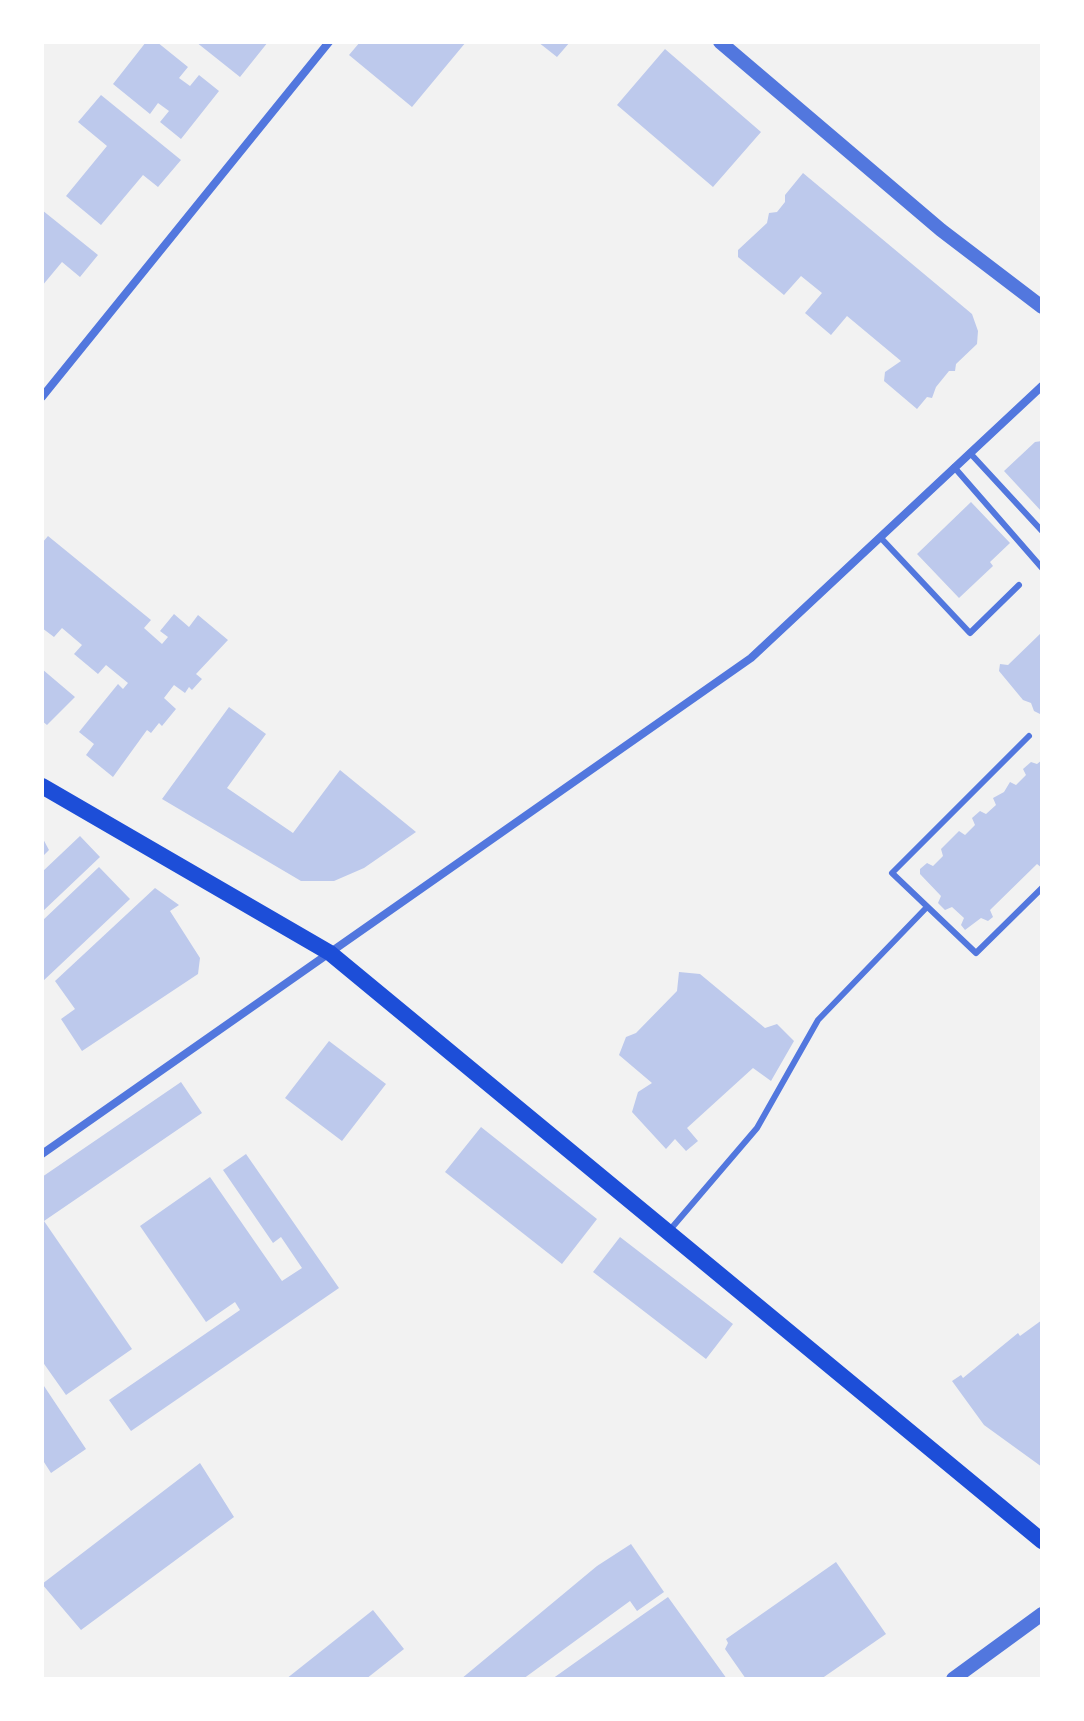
<!DOCTYPE html>
<style>
body{margin:0}
#map{position:relative;width:1084px;height:1721px;overflow:hidden;background:#f2f2f2;font-family:Signika,sans-serif}
canvas{display:block}
.frame{position:absolute;inset:0;border:44px solid #fff;pointer-events:none}
</style>
<div id="map">
<canvas width="1084" height="1721"></canvas>
<div class="frame"></div>
</div>
<script>
const ctx = document.querySelector('canvas').getContext('2d');
ctx.lineJoin = 'round';
function paint(path, color) {
  ctx.fillStyle = color;
  ctx.fill(path, 'evenodd');
}
function stroke(path, color, width, dash) {
  ctx.strokeStyle = color;
  ctx.lineWidth = width;
  ctx.lineCap = dash ? 'butt' : 'round';
  ctx.setLineDash(dash || []);
  ctx.stroke(path);
}
paint(new Path2D(`
 M146 42H157L188 67 179 78 190 86 199 75 219 91 181 139 160 122 169 111 158 103 150 114 113 84Z
 M196 42H268L240 77Z
 M360 42H466L412 107 349 55Z
 M538 42H570L557 57Z
 M665 49 761 132 713 187 617 105Z
 M101 95 181 160 158 187 143 175 101 225 66 196 107 146 78 122Z
 M803 173 972 314 978 331 977 344 956 364 955 371H949L936 387 932 398 927 397 917 409 884 381 885 372 901 361 847 316 831 335 805 313 822 293 801 276 784 295 738 257V250L767 223 769 213 777 212 785 202V195Z
 M42 210 98 255 80 277 62 262 42 286Z
 M1042 441V512L1004 471 1035 442Z
 M971 502 1010 543 990 562 993 566 959 598 917 554Z
 M48 536 151 620 144 628 162 644 168 637 160 631 174 614 189 627 198 615 228 640 196 674 202 679 192 690 189 687 185 693 174 685 164 698 176 709 162 726 159 723 151 733 147 730 113 777 86 755 94 744 79 732 118 684 123 689 128 683 106 665 98 674 74 654 82 645 62 628 54 637 42 628V543Z
 M1042 632V715L1034 711 1031 703 1023 700 999 671 1000 664 1008 665Z
 M42 669 75 697 47 725 42 721Z
 M229 707 266 734 227 788 293 833 340 770 416 832 364 868 334 881H301L162 799Z
 M1042 760V868L1037 864 990 910 993 917 988 921 981 918 965 930 961 925 964 918 952 907 945 910 938 903 941 896 920 874V869L927 863 933 866 943 856 941 849 959 831 965 835 975 825 972 818 980 811 986 814 996 805 993 798 1004 792 1010 782 1016 785 1026 775 1023 769 1031 762 1037 764Z
 M80 836 100 857 42 912V872Z
 M42 837 49 850 42 857Z
 M99 867 130 899 42 982V921Z
 M155 888 179 905 170 911 200 958 198 974 82 1051 61 1019 75 1009 55 981Z
 M679 972 700 974 765 1028 777 1024 794 1041 771 1081 753 1068 687 1128 698 1141 686 1151 675 1139 666 1149 632 1112 638 1092 652 1083 619 1055 626 1037 636 1033 677 991Z
 M329 1041 386 1084 342 1141 285 1098Z
 M181 1082 202 1113 44 1221 132 1349 66 1395 42 1361V1177Z
 M481 1127 597 1219 562 1264 445 1172Z
 M246 1154 339 1288 131 1431 109 1400 240 1310 235 1302 206 1322 140 1226 210 1177 282 1281 302 1268 281 1237 273 1243 223 1170Z
 M620 1237 733 1324 706 1359 593 1272Z
 M1042 1320V1467L984 1425 952 1381 961 1375 963 1378 1018 1333 1020 1336Z
 M42 1383 86 1449 51 1473 42 1459Z
 M200 1463 234 1517 81 1630 42 1584Z
 M631 1544 664 1592 637 1611 630 1601 523 1679H461L597 1566Z
 M836 1562 886 1634 821 1679H746L725 1649 728 1643 726 1639Z
 M668 1597 727 1679H552L628 1625Z
 M373 1610 404 1649 366 1679H286Z`), '#bdc9ec');
stroke(new Path2D(`
 M970 453 1042 531
 M954 467 1042 568
 M880 537 970 633 1019 585
 M1029 736 892 873 976 953 1042 888
 M669 1231 757 1128 818 1020 927 907`), '#5277de', 6);
stroke(new Path2D(`
 M42 397 329 42
 M42 1154 751 658 1042 386`), '#5277de', 8);
stroke(new Path2D(`
 M720 42 941 230 1042 307
 M953 1679 1042 1614`), '#5277de', 14);
stroke(new Path2D(`
 M42 786 330 953 1042 1541`), '#1d4ed8', 16);
</script>
